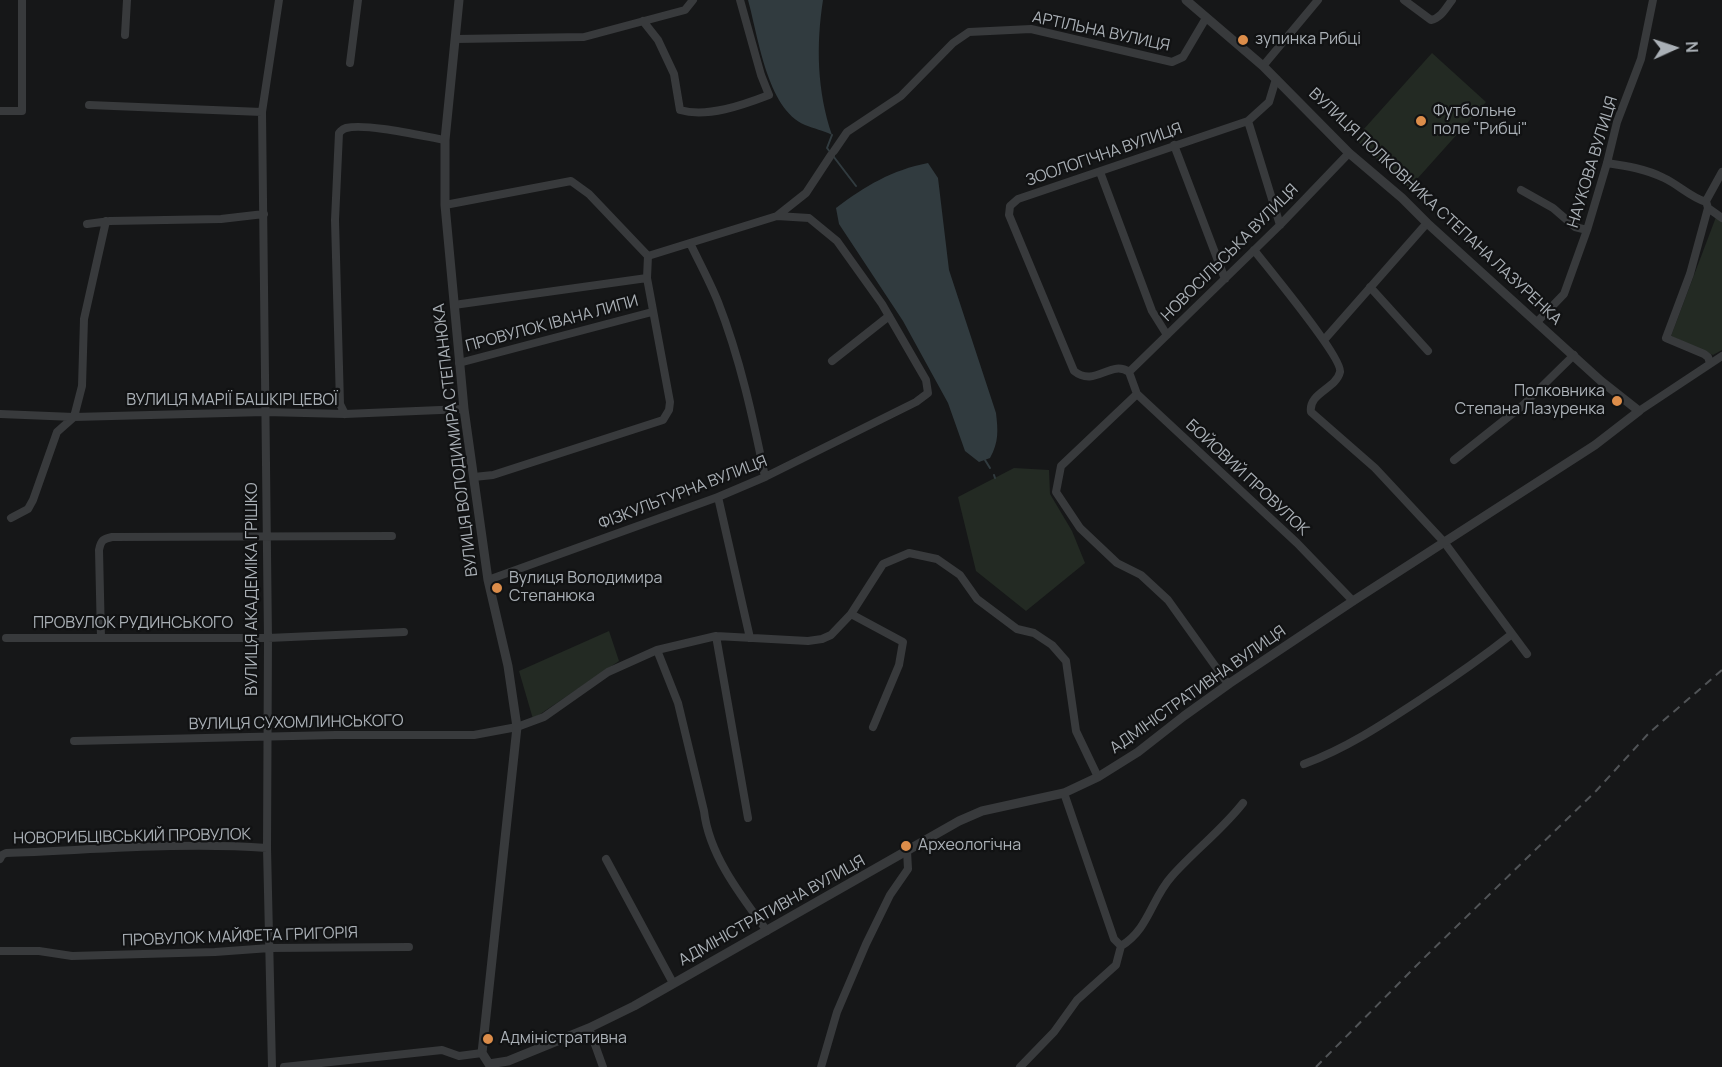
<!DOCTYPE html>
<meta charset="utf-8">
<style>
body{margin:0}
#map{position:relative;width:1722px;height:1067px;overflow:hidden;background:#161718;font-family:Manrope,sans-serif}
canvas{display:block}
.north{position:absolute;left:1644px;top:18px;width:60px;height:60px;-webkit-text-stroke:4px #111213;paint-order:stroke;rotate:87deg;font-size:16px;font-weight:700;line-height:24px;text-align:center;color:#aab0b6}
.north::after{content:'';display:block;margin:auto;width:21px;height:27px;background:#aab0b6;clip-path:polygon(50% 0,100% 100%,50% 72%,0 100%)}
</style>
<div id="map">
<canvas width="1722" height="1067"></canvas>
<div class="north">N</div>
</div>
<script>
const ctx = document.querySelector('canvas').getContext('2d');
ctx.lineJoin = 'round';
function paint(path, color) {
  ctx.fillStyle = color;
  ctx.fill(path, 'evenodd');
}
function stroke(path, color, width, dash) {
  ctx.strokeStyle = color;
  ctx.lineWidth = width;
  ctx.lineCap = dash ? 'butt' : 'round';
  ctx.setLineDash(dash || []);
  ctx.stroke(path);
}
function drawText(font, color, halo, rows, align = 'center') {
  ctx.font = font + ' Manrope,sans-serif';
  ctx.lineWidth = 4.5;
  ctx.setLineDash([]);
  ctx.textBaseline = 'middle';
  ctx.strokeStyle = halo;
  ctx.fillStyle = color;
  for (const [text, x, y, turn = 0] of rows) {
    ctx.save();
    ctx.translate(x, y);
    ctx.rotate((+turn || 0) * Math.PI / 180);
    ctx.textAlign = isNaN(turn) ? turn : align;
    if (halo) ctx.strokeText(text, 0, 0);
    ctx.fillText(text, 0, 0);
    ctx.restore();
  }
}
paint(new Path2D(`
 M1432 53 1486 102 1409 188 1355 139Z
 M1716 217 1722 222V350L1713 355 1671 336Z
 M1014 468 1049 470 1050 494 1072 531 1085 563 1026 611 976 571 958 497Z
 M609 631 619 661 533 719 519 671Z`), '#232a23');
paint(new Path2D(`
 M748 0H823C816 45 817 91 832 135 823 130 814 129 805 125 767 109 758 35 748 0Z
 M928 163 938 178 949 270 996 413C998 430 999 442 990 458L979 462 965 451 948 403 903 321 839 224 836 208C865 186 892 170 928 163Z`), '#313b3f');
stroke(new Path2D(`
 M832 135 827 148 856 186
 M985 460 990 468
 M994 475 995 478`), '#313b3f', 2);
stroke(new Path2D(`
 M1404 0 1431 20C1441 18 1446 8 1452 0
 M643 21 658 40 674 74 680 110C707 118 743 105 769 95L761 75 740 0
 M125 35 127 0
 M456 39 584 37 685 10 693 0
 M350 63 358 0
 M1263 66 1318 0
 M89 105 262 112
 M0 111H22V0
 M1248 121 1280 225
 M1174 145 1225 279
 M834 151 847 132 901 96 953 43 969 32 1031 29 1172 62 1183 57 1206 18
 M1607 163C1627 166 1646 169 1664 178 1679 185 1690 197 1706 202
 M1100 172 1152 311 1167 335
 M1722 172 1706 201 1708 208 1722 218
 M1521 190 1553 208 1575 227 1587 230
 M445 205 571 181 589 194 648 256 777 216 806 193 831 155
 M1708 208 1690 274 1666 338 1704 354 1708 357 1710 363
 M87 224 110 221 221 219 264 214
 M690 243C699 262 710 282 718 302 740 358 753 418 765 477
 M1254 250C1267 267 1343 358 1340 372 1336 389 1308 393 1311 412L1375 468 1444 542 1527 654
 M1370 287 1428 351
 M454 305 647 278
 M1537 322 1564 294 1587 230 1607 163 1617 122 1641 59 1653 0
 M1324 340 1427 223
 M832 361 889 316
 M459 363 652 312
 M1129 372C1111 359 1095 388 1074 371L1009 215 1010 206 1018 199 1248 121 1269 102 1276 79
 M1129 372 1137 394 1297 543 1353 601
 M1129 372 1280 225 1349 153
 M1137 394 1061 466 1056 492 1080 528 1117 563 1141 575 1168 600 1228 684
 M1639 411 1722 356
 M0 414 74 417 265 412 345 414 464 409
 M345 414 340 404 335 220 339 133C342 130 342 129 346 128 367 123 422 136 445 140
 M1454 460 1522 406 1574 355
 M474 477 493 475 663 420 669 410 670 402 647 278 648 256
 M718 497 750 638
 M11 518 28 509 33 500 57 432 74 417 82 386 84 319 106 221
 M488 580 718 497 765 477 916 402 928 393 926 380 882 304 837 241 809 218 777 216
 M851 614 903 642 899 665 873 727
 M716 636 748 818
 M6 638H268L404 632
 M101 638 99 550C101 540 103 539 112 537L392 536
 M657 650 678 703 704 811C709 855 741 896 767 931
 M74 741 336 735H474L517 727 544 717 608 672 657 650 716 636 808 641 822 639 831 635 851 614 883 564 909 553 937 559 960 575 977 599 1017 629 1034 633 1052 645 1066 661 1076 731 1098 777
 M1304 764C1347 748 1383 724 1421 699 1453 678 1483 657 1512 634
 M0 859 2 855 6 853C93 850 181 842 267 848
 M606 859 673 983
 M1121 946C1149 929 1151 899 1172 876 1194 851 1222 830 1243 803
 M0 951H39L72 956 215 952 270 948 409 947
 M589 1028 603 1067
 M272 1067 267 848 268 638 262 112 279 0
 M284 1067 442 1050 459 1056 482 1053
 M821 1067 837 1012 866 944 890 895 908 869 907 851
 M1020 1067 1054 1032 1077 1000 1116 965 1121 946 1114 939 1064 793`), '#383a3c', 8);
stroke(new Path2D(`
 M459 0 445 140V205L464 409 488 580 508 666 517 727 482 1053 489 1064 508 1061 589 1028 634 1006 959 821 982 811 1064 793 1098 777 1138 752 1184 716 1230 683 1353 601 1595 445 1639 411 1601 381 1427 223 1402 198 1349 153 1263 66 1186 0`), '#383a3c', 9);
stroke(new Path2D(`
 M1316 1067 1424 958 1596 791 1649 733 1722 670`), '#515457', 2, [8, 6]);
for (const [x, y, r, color] of [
 [1243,40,6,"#dc8d4a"],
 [1421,121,6,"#dc8d4a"],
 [1617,401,6,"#dc8d4a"],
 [497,588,6,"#dc8d4a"],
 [906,846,6,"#dc8d4a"],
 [488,1039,6,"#dc8d4a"]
]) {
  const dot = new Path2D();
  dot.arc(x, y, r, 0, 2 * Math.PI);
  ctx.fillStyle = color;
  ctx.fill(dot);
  stroke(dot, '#111213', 2);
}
drawText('16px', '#aab0b6', '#111213', [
 ["АРТІЛЬНА ВУЛИЦЯ",1101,32,12],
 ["ЗООЛОГІЧНА ВУЛИЦЯ",1104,155,-19],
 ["НАУКОВА ВУЛИЦЯ",1593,162,-73],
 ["ВУЛИЦЯ ПОЛКОВНИКА СТЕПАНА ЛАЗУРЕНКА",1435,207,43],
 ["НОВОСІЛЬСЬКА ВУЛИЦЯ",1230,253,-45],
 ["ПРОВУЛОК ІВАНА ЛИПИ",552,324,-15],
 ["ВУЛИЦЯ МАРІЇ БАШКІРЦЕВОЇ",232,401],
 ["ВУЛИЦЯ ВОЛОДИМИРА СТЕПАНЮКА",456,440,-97],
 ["БОЙОВИЙ ПРОВУЛОК",1247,478,43],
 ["ФІЗКУЛЬТУРНА ВУЛИЦЯ",683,493,-21],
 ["ВУЛИЦЯ АКАДЕМІКА ГРІШКО",253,589,-90],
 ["ПРОВУЛОК РУДИНСЬКОГО",133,624],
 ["АДМІНІСТРАТИВНА ВУЛИЦЯ",1198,690,-35],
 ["ВУЛИЦЯ СУХОМЛИНСЬКОГО",296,723,-1],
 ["НОВОРИБЦІВСЬКИЙ ПРОВУЛОК",132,837,-1],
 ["АДМІНІСТРАТИВНА ВУЛИЦЯ",772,911,-29],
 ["ПРОВУЛОК МАЙФЕТА ГРИГОРІЯ",240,937,-2]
]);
drawText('16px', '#aab0b6', '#111213', [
 ["зупинка Рибці",1255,40],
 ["Футбольне",1433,112],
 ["поле \"Рибці\"",1433,130],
 ["Полковника",1605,392,"right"],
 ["Степана Лазуренка",1605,410,"right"],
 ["Вулиця Володимира",509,579],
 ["Степанюка",509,597],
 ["Археологічна",918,846],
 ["Адміністративна",500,1039]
], 'left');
</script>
